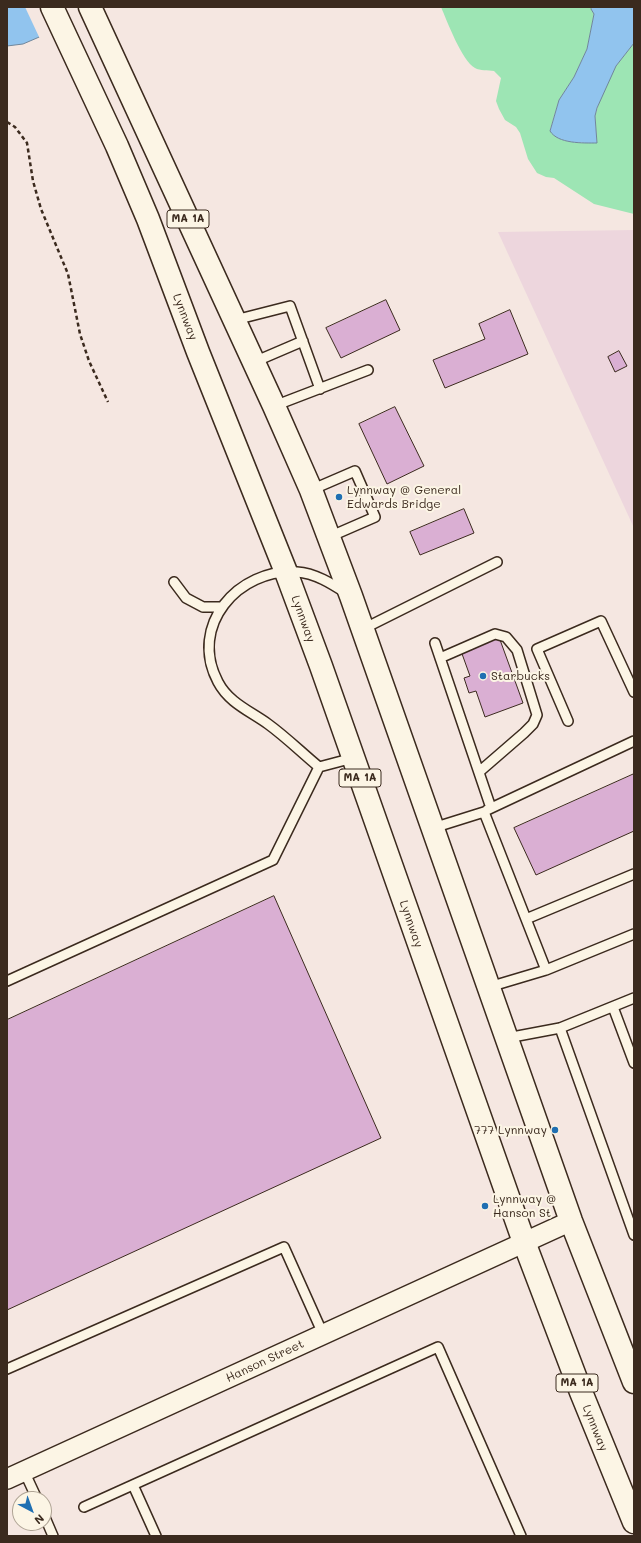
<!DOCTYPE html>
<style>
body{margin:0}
#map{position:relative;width:641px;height:1543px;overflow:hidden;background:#f5e7e1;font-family:Mali,sans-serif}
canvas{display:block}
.frame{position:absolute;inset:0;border:8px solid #3b2a1e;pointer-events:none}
.north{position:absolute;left:12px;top:1491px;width:40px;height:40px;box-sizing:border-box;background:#fcf5e5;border:1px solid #afa495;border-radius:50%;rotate:139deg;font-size:11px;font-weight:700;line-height:16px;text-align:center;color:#3b2a1e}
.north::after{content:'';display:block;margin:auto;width:14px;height:18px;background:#1f6fb2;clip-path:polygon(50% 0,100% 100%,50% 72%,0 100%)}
</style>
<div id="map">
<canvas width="641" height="1543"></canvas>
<div class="frame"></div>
<div class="north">N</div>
</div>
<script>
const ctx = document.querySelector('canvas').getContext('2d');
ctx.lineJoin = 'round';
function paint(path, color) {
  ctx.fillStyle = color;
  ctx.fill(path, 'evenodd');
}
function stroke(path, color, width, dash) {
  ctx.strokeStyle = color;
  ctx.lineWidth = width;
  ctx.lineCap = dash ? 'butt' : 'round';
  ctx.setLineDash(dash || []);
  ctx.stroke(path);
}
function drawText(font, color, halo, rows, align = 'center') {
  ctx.font = font + ' Mali,sans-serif';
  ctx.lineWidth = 4;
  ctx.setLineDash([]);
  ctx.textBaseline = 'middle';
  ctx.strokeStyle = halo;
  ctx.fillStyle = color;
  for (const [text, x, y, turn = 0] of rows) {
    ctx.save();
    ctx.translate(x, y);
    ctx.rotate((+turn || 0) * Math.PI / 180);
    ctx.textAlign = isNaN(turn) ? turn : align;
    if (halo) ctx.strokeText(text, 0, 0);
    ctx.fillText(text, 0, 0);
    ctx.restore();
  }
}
paint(new Path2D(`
 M634 230V528L498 232Z`), '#edd6dd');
paint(new Path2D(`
 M441 7H593L591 9 594 14 587 49 574 77 559 100 550 130C559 145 582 142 597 143L595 116 601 96 616 66 634 43V214L594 204 554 178 546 177 537 173 528 159 520 133 516 127 505 120 499 109 496 101 501 78 494 71C488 70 480 71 475 68 462 61 447 21 441 7Z`), '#9de5b4');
const water = new Path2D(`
 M7 7H109L23 44 7 46Z
 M593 7H634V43L616 66 597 108 595 116 597 143C583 143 558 144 550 131L559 100 574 77 587 49 594 14 591 9Z`);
paint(water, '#91c4ee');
stroke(water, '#6f869b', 1);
paint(new Path2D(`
 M25 7H111L110 9 40 39Z`), '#f5e7e1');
const building = new Path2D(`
 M386 300 400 330 341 358 326 328Z
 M510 310 528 354 445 388 433 360 485 339 479 324Z
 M619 351 627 366 615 372 608 357Z
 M395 407 424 466 387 484 359 424Z
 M464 509 474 533 420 555 410 532Z
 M499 637 523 703 485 717 476 691 469 693 464 678 470 676 461 651Z
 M634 774V831L536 875 514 828Z
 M274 896 381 1138 7 1310V1020Z`);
paint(building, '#daafd3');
stroke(building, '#3b2a1e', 1);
const lane = new Path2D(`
 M235 320 290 306 320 389
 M254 362 303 341
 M274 406 368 370
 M311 490 355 471 375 517 329 537
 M174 582 186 598 203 607H222
 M363 629 497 562
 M435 643 491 808
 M440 658 495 634 506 637 517 650 537 715 533 724 524 733 479 772
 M568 721 537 649 601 621 634 692
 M319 767C302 753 286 737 268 724 250 711 229 703 218 682 188 626 238 568 297 572 315 573 332 584 346 593
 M487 810 634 741
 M433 828 484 812 546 970 489 987
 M526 919 634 874
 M546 970 634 934
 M7 981 273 860 319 767 353 758
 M613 1007 634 1063
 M560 1028 634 1235
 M507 1038 560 1028 634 998
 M7 1369 284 1247 323 1334
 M24 1471 37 1499
 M133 1485 156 1536
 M84 1507 438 1347 521 1536
 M44 1515 53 1536`);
const street = new Path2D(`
 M7 1479 571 1221`);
const highway = new Path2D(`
 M52 7 117 146 148 219 198 352 286 572 321 666 524 1242 581 1392 634 1522
 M90 7 274 406 311 490 351 596 571 1221 634 1382`);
stroke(lane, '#3b2a1e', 12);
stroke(street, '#3b2a1e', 22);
stroke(highway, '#3b2a1e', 25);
stroke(new Path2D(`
 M7 122 15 127 27 143 33 181 41 209 68 274 80 334 89 361 108 402`), '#3b2a1e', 2.5, [4, 3]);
stroke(lane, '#fcf5e5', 9);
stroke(street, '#fcf5e5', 19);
stroke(highway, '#fcf5e5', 22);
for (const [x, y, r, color] of [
 [339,497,4,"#1f6fb2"],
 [483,676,4,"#1f6fb2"],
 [555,1130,4,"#1f6fb2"],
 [485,1206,4,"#1f6fb2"]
]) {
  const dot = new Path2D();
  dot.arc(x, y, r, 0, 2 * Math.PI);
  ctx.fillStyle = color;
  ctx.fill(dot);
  stroke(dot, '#fcf5e5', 1.5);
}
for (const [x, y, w] of [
 [188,219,42],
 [360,778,42],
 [577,1383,42]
]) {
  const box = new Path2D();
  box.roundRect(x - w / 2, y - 9, w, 18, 3);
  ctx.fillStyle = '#fcf5e5';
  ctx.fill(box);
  stroke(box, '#3b2a1e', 1);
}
drawText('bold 11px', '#3b2a1e', null, [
 ["MA 1A",188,219],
 ["MA 1A",360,778],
 ["MA 1A",577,1383]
]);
drawText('12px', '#3b2a1e', '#fcf5e5', [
 ["Lynnway",185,317,69],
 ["Lynnway",303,619,70],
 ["Lynnway",411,924,71],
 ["Hanson Street",265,1361,-25],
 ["Lynnway",595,1428,68]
]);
drawText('12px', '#3b2a1e', '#fcf5e5', [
 ["Lynnway @ General",347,490],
 ["Edwards Bridge",347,504],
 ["Starbucks",491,676],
 ["777 Lynnway",547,1130,"right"],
 ["Lynnway @",493,1199],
 ["Hanson St",493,1213]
], 'left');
</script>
